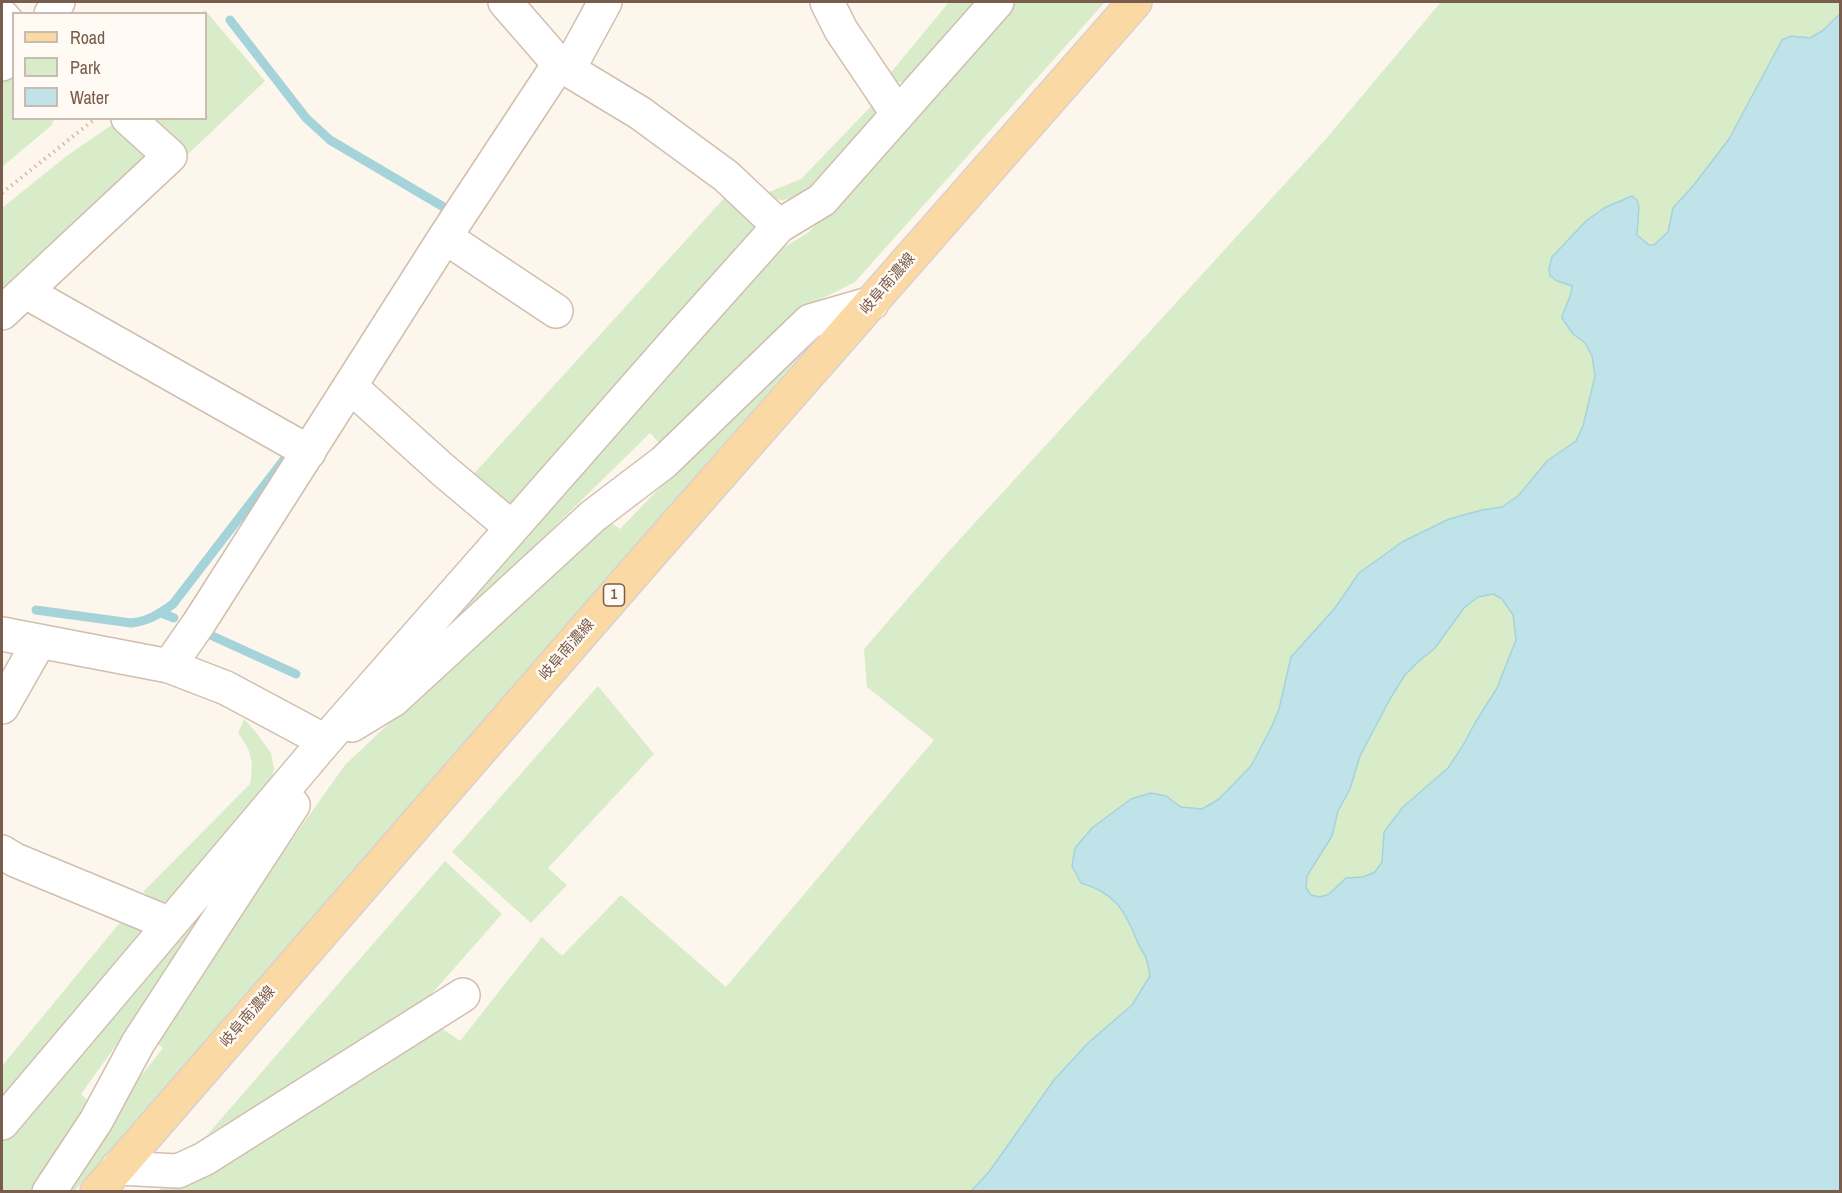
<!DOCTYPE html>
<meta charset="utf-8">
<style>
body{margin:0}
#map{position:relative;width:1842px;height:1193px;overflow:hidden;background:#fdf6ec;font-family:"Archivo Narrow",sans-serif}
canvas{display:block}
.frame{position:absolute;inset:0;border:3px solid #7a5c4d;pointer-events:none}
.legend{position:absolute;left:12px;top:12px;width:195px;height:108px;box-sizing:border-box;background:#fffaf3;border:2px solid #cabbb1;margin:0;padding:8px 10px;list-style:none;font-size:18px;color:#7a5c4d}
.legend li{display:flex;align-items:center;gap:12px;height:30px}
.legend b{width:30px;border:2px solid #cabbb1}
</style>
<div id="map">
<canvas width="1842" height="1193"></canvas>
<div class="frame"></div>
<ul class="legend">
<li><b style="height:8px;background:#fbd9a5"></b>Road</li>
<li><b style="height:16px;background:#d8ecc9"></b>Park</li>
<li><b style="height:16px;background:#bfe3e8"></b>Water</li>
</ul>
</div>
<script>
const ctx = document.querySelector('canvas').getContext('2d');
ctx.lineJoin = 'round';
function paint(path, color) {
  ctx.fillStyle = color;
  ctx.fill(path, 'evenodd');
}
function stroke(path, color, width, dash) {
  ctx.strokeStyle = color;
  ctx.lineWidth = width;
  ctx.lineCap = dash ? 'butt' : 'round';
  ctx.setLineDash(dash || []);
  ctx.stroke(path);
}
function drawText(font, color, halo, rows, align = 'center') {
  ctx.font = font + ' "Archivo Narrow","Noto Sans JP",sans-serif';
  ctx.lineWidth = 5;
  ctx.setLineDash([]);
  ctx.textBaseline = 'middle';
  ctx.strokeStyle = halo;
  ctx.fillStyle = color;
  for (const [text, x, y, turn = 0] of rows) {
    ctx.save();
    ctx.translate(x, y);
    ctx.rotate((+turn || 0) * Math.PI / 180);
    ctx.textAlign = isNaN(turn) ? turn : align;
    if (halo) ctx.strokeText(text, 0, 0);
    ctx.fillText(text, 0, 0);
    ctx.restore();
  }
}
paint(new Path2D(`
 M949 2H984L915 81 897 82 888 76Z
 M1011 2H1105L855 282 801 309 663 447 650 433 392 686 756 265 809 232Z
 M1441 2H1840V14L1822 31 1810 38 1791 36 1782 40 1729 139 1693 186 1673 208 1668 232 1655 245H1649L1637 235 1639 207 1557 281 1572 286V294L1563 311 1573 334 1585 343 1592 356 1595 377 1583 426 1576 441 1547 461 1519 496 1502 507 1482 510 1449 519 1402 542 1359 573 1335 608 1291 657 1279 709 1272 726 1251 766 1219 799 1202 810 1181 807 1166 796 1151 793 1131 799 1093 827 1081 883C1115 893 1125 910 1137 941 1139 947 1144 952 1146 958 1148 964 1149 970 1150 976L1132 1005 1088 1043 1054 1080 989 1172 971 1191 158 1192 163 1186 437 1025 460 1041 542 937 562 956 621 895 726 987 934 740 867 687 864 649 949 551 1325 140Z
 M205 10 265 81 186 156 146 119 206 118V14L202 13Z
 M13 68 14 118 54 119 52 125 2 167V78Z
 M881 96 884 113 814 193 783 200 768 198 764 194 801 179Z
 M113 124 145 152 147 163 2 297V208L68 155Z
 M727 195 753 220 755 229 519 505H500L469 479Z
 M811 331 818 335 75 1191 56 1192 90 1140 163 1048 151 1038 345 765 605 519 620 529Z
 M1493 594 1502 599 1513 615 1516 640 1497 688 1475 723 1462 747 1448 768 1403 807 1385 832 1382 862 1375 872 1363 877 1346 878 1329 894 1319 897 1311 895 1306 888 1307 876 1332 836 1338 811 1350 789 1360 756 1390 699 1405 675 1419 661 1435 648 1464 608 1478 597Z
 M598 686 654 754 548 868 567 885 531 923 452 852Z
 M244 719 255 731 271 753 274 769 268 796 178 900 159 902 143 892 250 784C254 761 252 752 238 733Z
 M281 812 283 814 81 1094 92 1105 33 1191 2 1192V1139Z
 M445 861 502 914 421 1006 207 1135Z
 M127 914 148 929 2 1103V1066Z`), '#d8ecc9');
const water = new Path2D(`
 M1840 14V1191H971L989 1172 1054 1080 1088 1043 1132 1005 1150 976C1149 970 1148 964 1146 958 1144 952 1139 947 1137 941 1125 910 1115 893 1081 883L1072 866 1075 848 1093 827 1131 799 1151 793 1166 796 1181 807 1202 809 1219 799 1251 766 1272 726 1279 709 1291 657 1335 608 1359 573 1402 542 1449 519 1482 510 1502 507 1519 495 1547 461 1576 441 1583 426 1595 376 1592 356 1585 343 1573 334 1562 318C1564 306 1572 298 1572 286L1557 281 1550 276 1549 269 1552 257 1586 221 1604 208 1632 196 1637 200 1639 207 1637 235 1649 245H1654L1668 232 1673 208 1693 186 1729 139 1782 40 1791 36 1810 38 1822 31ZM1493 594 1502 599 1513 615 1516 640 1497 688 1475 723 1462 747 1448 768 1403 807 1384 832 1382 862 1375 872 1363 877 1346 878 1329 894 1320 897 1311 895 1306 888 1307 876 1332 836 1338 811 1350 789 1360 756 1390 699 1405 675 1419 661 1435 648 1464 608 1478 597Z`);
paint(water, '#bfe3e8');
stroke(water, '#a5d3da', 1.5);
stroke(new Path2D(`
 M230 20 306 118 330 140 447 209 443 215
 M36 610 131 623C149 621 159 614 173 604L286 457
 M161 613 174 618
 M208 634 296 674`), '#a5d3da', 9);
const minor = new Path2D(`
 M505 2 559 64 640 113 726 176 779 226
 M827 2 841 30 897 113
 M51 14 58 2
 M2 16 14 30
 M2 64 14 54
 M568 70 605 2
 M445 237 556 311
 M26 292 309 452
 M2 313 170 156 128 118
 M351 387 443 470 512 528
 M2 634 169 666 226 688 325 741
 M169 666 199 623 445 237 559 64
 M2 707 39 642
 M352 725 393 700 593 516 664 462 810 321 872 303
 M2 852 15 860 170 924
 M2 1123 325 741 678 339 779 226 822 200 997 2
 M117 1168 178 1171 204 1159 463 995
 M49 1192 96 1121 138 1043 293 805`);
const major = new Path2D(`
 M97 1192 640 566 1135 2`);
stroke(minor, '#d1beb0', 36);
stroke(major, '#dad1cd', 36);
stroke(new Path2D(`
 M2 193 96 118`), '#d9b8a5', 4, [1.5, 4.5]);
stroke(minor, '#fff', 33);
stroke(major, '#fbd9a5', 33);
for (const [x, y, w] of [
 [614,595,21]
]) {
  const box = new Path2D();
  box.roundRect(x - w / 2, y - 11, w, 22, 4.5);
  ctx.fillStyle = '#fffaf3';
  ctx.fill(box);
  stroke(box, '#7a5c4d', 1.5);
}
drawText('bold 14px', '#7a5c4d', null, [
 ["1",614,595]
]);
drawText('15px', '#7a5c4d', '#fffaf3', [
 ["岐阜南濃線",888,284,-49],
 ["岐阜南濃線",567,650,-49],
 ["岐阜南濃線",248,1017,-49]
]);
</script>
